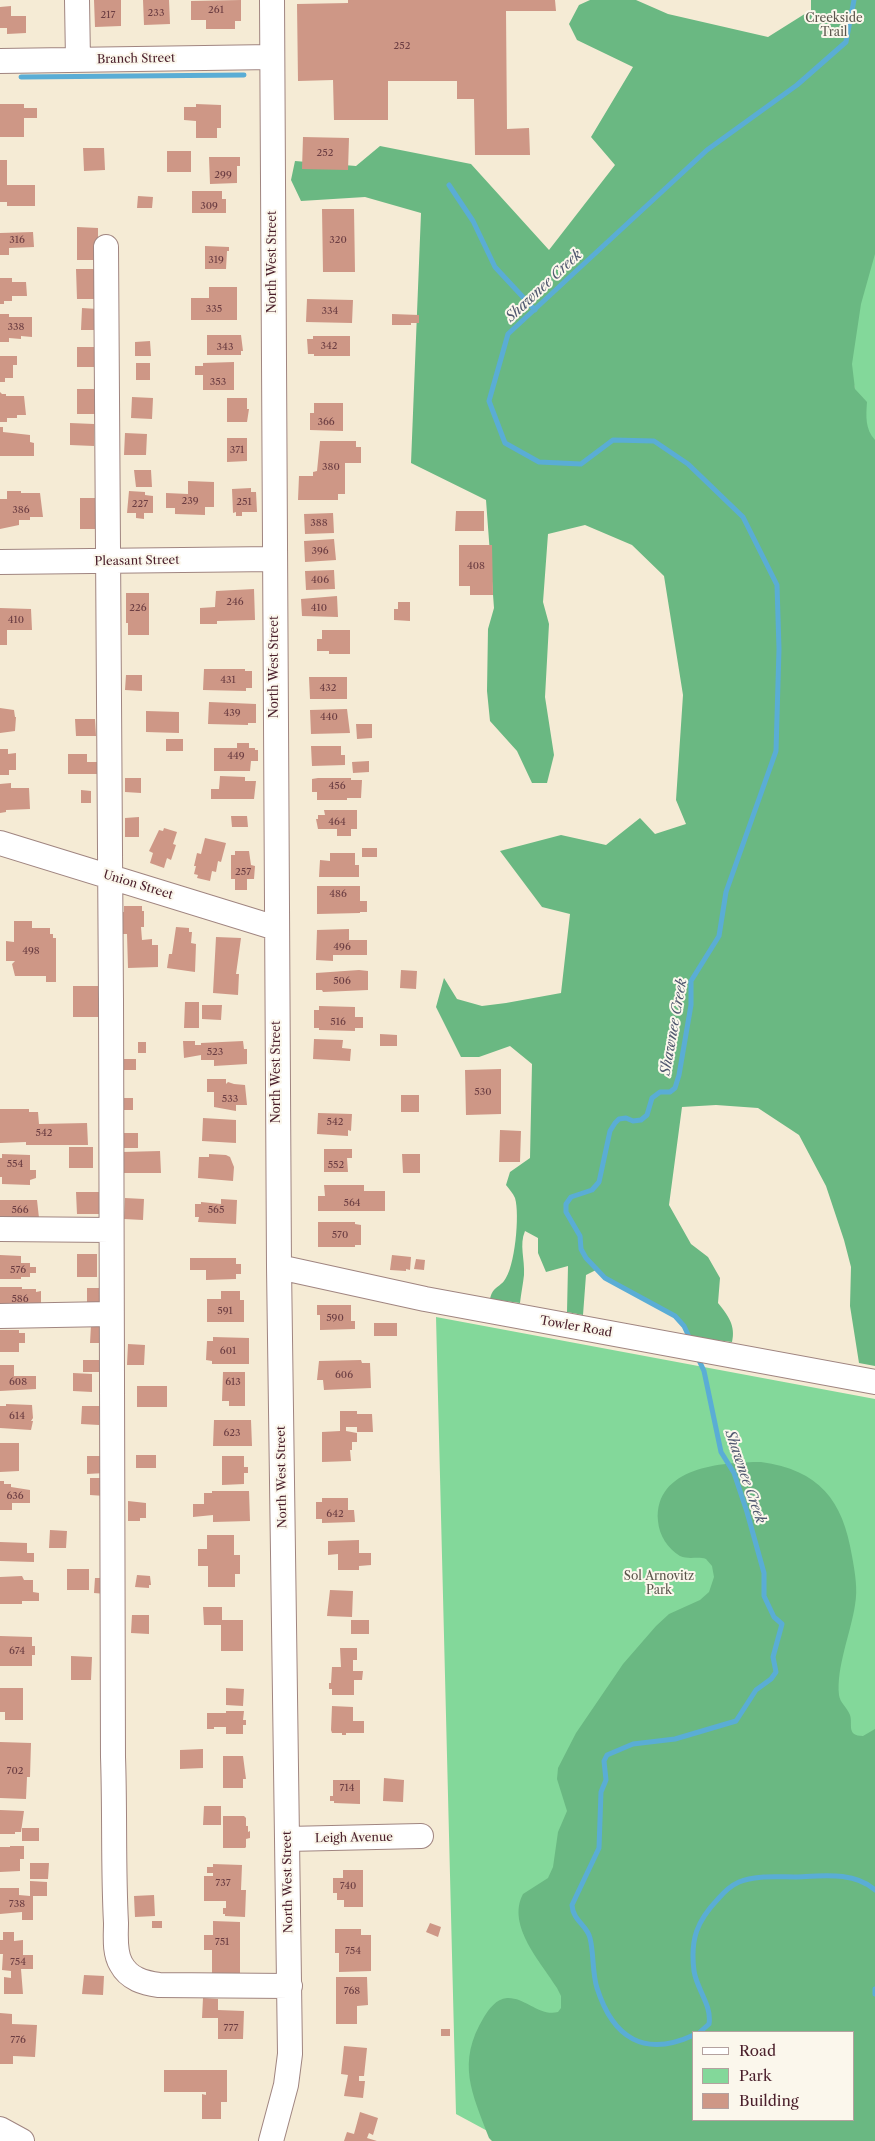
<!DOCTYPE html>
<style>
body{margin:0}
#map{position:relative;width:875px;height:2141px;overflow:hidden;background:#f5ebd5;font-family:"Libre Caslon Text",serif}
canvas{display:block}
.legend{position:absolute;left:692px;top:2031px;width:162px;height:90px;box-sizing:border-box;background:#fbf7ec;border:1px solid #b4a19f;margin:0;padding:6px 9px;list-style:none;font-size:15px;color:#4a1f2b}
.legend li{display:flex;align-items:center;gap:10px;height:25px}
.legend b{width:25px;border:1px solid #b4a19f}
</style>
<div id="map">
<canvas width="875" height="2141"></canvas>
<ul class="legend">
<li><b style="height:6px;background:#fff"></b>Road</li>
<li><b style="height:14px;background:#83d89a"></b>Park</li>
<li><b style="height:14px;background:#ce9786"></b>Building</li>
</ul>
</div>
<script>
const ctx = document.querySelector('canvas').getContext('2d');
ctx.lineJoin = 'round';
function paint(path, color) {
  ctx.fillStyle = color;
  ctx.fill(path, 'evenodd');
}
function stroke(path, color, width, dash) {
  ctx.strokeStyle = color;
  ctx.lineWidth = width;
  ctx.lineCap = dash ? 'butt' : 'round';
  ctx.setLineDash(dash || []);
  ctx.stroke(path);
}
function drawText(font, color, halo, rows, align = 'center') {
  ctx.font = font + ' "Libre Caslon Text",serif';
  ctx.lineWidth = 4;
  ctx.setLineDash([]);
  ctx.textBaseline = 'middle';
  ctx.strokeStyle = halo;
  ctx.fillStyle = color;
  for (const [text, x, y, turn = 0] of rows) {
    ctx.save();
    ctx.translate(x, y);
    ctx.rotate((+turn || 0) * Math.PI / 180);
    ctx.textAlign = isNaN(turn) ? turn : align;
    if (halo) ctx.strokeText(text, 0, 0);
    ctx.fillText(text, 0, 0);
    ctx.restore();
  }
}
paint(new Path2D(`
 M875 99V485L844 337Z
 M436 1317 875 1399V2141H506L456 2114ZM694 2032H854V2120H694Z`), '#83d89a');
paint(new Path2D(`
 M590 0H636L668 14 768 37 811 10V0H875V254L861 304 852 364 855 389 867 402C866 416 865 429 875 440V1366L859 1363 850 1306 851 1267 844 1240 826 1186 799 1135 758 1108 716 1105 682 1107 669 1205 691 1244 708 1257 720 1278 718 1303C728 1315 736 1326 732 1342L689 1337 684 1326 675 1316 605 1278 596 1270 586 1275 583 1315 567 1312 568 1266 546 1272 538 1253V1238L525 1231C519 1245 525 1259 524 1275 523 1284 521 1294 520 1303L490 1299C493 1287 497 1289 504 1281 515 1268 520 1214 515 1198 513 1193 509 1189 506 1185L510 1172 530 1158 532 1064 510 1046 479 1057H461L436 1007 444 978 457 999 482 1006 506 1003 561 993 570 914 542 907 500 851 561 835 606 845 640 818 655 834 686 824 676 800 683 695 664 576 632 545 585 525 548 534 543 602 549 624 545 697 554 755 547 783H532L517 751 490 721 487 691 488 629 494 608 486 500 411 463 421 213 365 197 301 201 291 180 295 161 356 166 380 146 471 164 549 250 615 165 591 137 633 67 577 40 569 24 579 5Z
 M761 1462C819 1470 843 1500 852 1556 855 1573 858 1589 855 1605 851 1632 836 1668 839 1695 840 1703 847 1707 850 1715 853 1724 846 1736 863 1736L875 1729V2141H492L489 2138C472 2093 456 2063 484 2017 489 2009 496 1999 507 1998 525 1997 540 2017 558 2012L561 2008V1996L557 1988C542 1963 506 1926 523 1894L548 1878 553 1867 558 1832 567 1811 557 1779 558 1768 576 1733 623 1664 656 1626 669 1614 700 1600 709 1592 714 1577 712 1566 706 1559C698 1556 689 1560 680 1556 668 1549 659 1535 658 1521 654 1467 722 1462 761 1462ZM694 2032H854V2120H694Z`), '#6ab882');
stroke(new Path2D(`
 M21 77 244 75
 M449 185 473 221 495 267 535 310
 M691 1341 684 1326 675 1316 605 1278 586 1258 581 1249 580 1236 566 1212V1204L571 1197 592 1190 599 1182 610 1131 615 1123 619 1119 626 1118 633 1121 641 1120 647 1115 652 1098 660 1092H670L675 1088 679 1075 691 1005V981L719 936 726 892 776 751 779 649 777 585 743 517 688 464 654 441 613 440 581 464 539 462 505 443 489 401 508 334 707 150 797 85 846 42 854 0
 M875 1989V1994
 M700 2032 709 2024C712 2005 697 1990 694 1971 690 1939 697 1921 718 1899 724 1892 730 1886 739 1882 755 1875 777 1877 795 1877 821 1876 854 1871 875 1890
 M694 2035C644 2058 613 2038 597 1988 592 1972 594 1954 590 1938 587 1925 573 1921 572 1905L599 1848 601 1792 606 1780 604 1761 607 1755 633 1744 675 1739 736 1721 756 1690 771 1679 776 1672 773 1657 782 1624 774 1617 764 1596V1573L747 1512 734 1473 721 1452 704 1371 697 1356`), '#5aadd5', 5);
paint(new Path2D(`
 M94 0H121V26L95 27Z
 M143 0H169L170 24 144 25Z
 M241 0V21H235V29H206V20H191V1Z
 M348 0H555L556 11H506L507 129 529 128 530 155H475L474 99H457V81H388V120H334L333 80 298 81 297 4 348 3Z
 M11 6V16H26V33L7 34V28H0V7Z
 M0 104H24V108H37V118H24V137H0Z
 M196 104 221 105V128H217V138H196V121L184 120V107H196Z
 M303 137 349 138 348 170 302 169Z
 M83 148H104L105 170 84 171Z
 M167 151H191V172H167Z
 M209 157H240V166H237V183L210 184Z
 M0 160H7V185H35V206H7V202H0Z
 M192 191H222V199H226V213H192Z
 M138 196 153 197 152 208H137Z
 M322 209H354L355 272H323Z
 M77 227 98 228V260H77Z
 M33 232 34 247 9 248V255H0V233Z
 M205 246 229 247V251H227L226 269H205Z
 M76 269H97V299H77Z
 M0 278H12V282H26L27 296H12V301H4V304H0Z
 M209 287H237V320H191V298H209Z
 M307 299 353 300 352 323 306 322Z
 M82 308 98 309V330H81Z
 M0 314H9V317H32V337L21 336V339L9 338V342H0Z
 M392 314 419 315V323H411V325H392Z
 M207 335H241L243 351H241V355H207Z
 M313 336H350V356H314V354H308L307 339H313Z
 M150 341 151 356H135V342Z
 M77 347H99V367H77Z
 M0 356H17V365H13V378H5V382H0Z
 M234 362V390H203V375H195V366H203V363Z
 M136 363H150V380H136Z
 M77 389H99V414H77Z
 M0 392 2 394H6V396H24L26 415H17V418H7V422H0Z
 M132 397 153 398 152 419 131 418Z
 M227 398H247V409H249L247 422H227Z
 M314 403H343V431L310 430V413H314Z
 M70 423 94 424V446L70 445Z
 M0 427H3V432L30 435V442L34 443V456H0Z
 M125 433 147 434 146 455H124Z
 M227 438H247V461L227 462Z
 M320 441H356V447H361V463H345V494H338V500H298L299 476H313V472L317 471Z
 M134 470H151L152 487H136Z
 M188 481 214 482V507H205V515L175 514V508H166V493L188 494Z
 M251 488V492H256L257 512H242V516H236V512L233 513 232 489Z
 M7 491H21V493H40L43 517H30V520H19V525L0 529V499H7Z
 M129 491 145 492V495L153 496V513H144V519L136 518V513H127Z
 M80 498H101L100 529H80Z
 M456 511H484V531H455Z
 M333 513 334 533 305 534 304 514Z
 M334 539 336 560 305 562 304 541Z
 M459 545H492L493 595H470V586H459Z
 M334 570 335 589 306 590 305 571Z
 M254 589 255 620 217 621V624H200V608L215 607 216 591Z
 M126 593H149V635H128V623H126Z
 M337 596 338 617 302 616 301 599Z
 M398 602H410V621L394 620V609H398Z
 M0 608 31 609 32 630H7V645H0Z
 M322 630H350V654H329V651H317V639H322Z
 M204 669H245V671H252V688H246V691L203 690Z
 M126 675H142V691L125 690Z
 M309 677H347V699H310Z
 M209 702 256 704V723H248V725L208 724Z
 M0 708 14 710 15 717H16L15 731 0 733Z
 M347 709 350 733 311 734 310 710Z
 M146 711 179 712V733L146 732Z
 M75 719H95L96 736H76Z
 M356 724H372V738L357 739Z
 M166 739H183V751H166Z
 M237 743H249V748H255V750H258V761H251L250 771H214V748H237Z
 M311 746H341V755H345V765L312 766Z
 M0 749H8V754L16 753V770H9V775H0Z
 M68 754H87V762H103V774H68Z
 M369 761V772L353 773 352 762Z
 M220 776 245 777V781H256L254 799H211V789H219Z
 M125 778H141V793L125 792Z
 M318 778H351V780H362L361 798H347V800H317V792H312V779Z
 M11 783V788H29L30 809 6 810V812L0 813V784Z
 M81 790 91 791V803H81Z
 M324 810H357V829H351V836H337V829H318L316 819H318V815H325Z
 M231 816H247L248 827H232Z
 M139 817V837H125V818Z
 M164 828 177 832 173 844 176 845 171 860 167 858 164 868 150 863 153 853 149 851 159 830 163 831Z
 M205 838 226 843 221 862 218 861 216 872 212 871 210 881 197 878 198 875 194 874 196 866H194L197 853 201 854Z
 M362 848H377V857H362Z
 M235 851H249L251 865 255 866 254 879H247V890H235V879H231V855H235Z
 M330 853H355V865H359V877H319L320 860 330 861Z
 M317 886H360V901H367V912H360V913L317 914Z
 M124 906H142V911H144V927H141L142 940 152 939V945H158V967L128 968 127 934H123L122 912H124Z
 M14 921H32V928H50V934H53V938H56V982H46V976H15L12 964 15 961H6V941L14 942Z
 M176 927 189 928V932H192L191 943 196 944 195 972 167 968 169 954H172Z
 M349 929V940H367V955H333V961L316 960 317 930Z
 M216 937 241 938 236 974H239L238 995 213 993Z
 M359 970 368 971V990L323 992 322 990H316V973Z
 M401 970 417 971 416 989 400 988Z
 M73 986H102V1017H73Z
 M185 1002H199V1028H184Z
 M202 1005H222L221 1020 202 1019Z
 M319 1006 355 1007V1017H363V1028H355V1031L319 1030V1028H314V1010H319Z
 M380 1034 397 1035V1046H380Z
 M314 1039 343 1040 342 1048 351 1049 350 1061 313 1059Z
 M183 1041H195V1045H201V1043L243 1041 244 1049H247V1064L214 1066V1060H201V1055L184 1058Z
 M138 1042H146V1053H138Z
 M123 1059H136V1070H123Z
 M501 1069V1114L466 1115 465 1070Z
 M207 1079H226V1084L228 1082 234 1084 245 1085 247 1105H236V1111L214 1107V1092H207Z
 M401 1095H419V1112H401Z
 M123 1098H133V1110H123Z
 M0 1109H29V1112H38L39 1124 87 1123 88 1145H26V1142L0 1143Z
 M318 1113 352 1114 351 1131 348 1130V1136L317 1134Z
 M203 1118 236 1120V1143L202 1141Z
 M500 1130 521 1131 520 1162H499Z
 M121 1133H138V1148H121Z
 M69 1147H93V1168H69Z
 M324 1149H352V1158H347L348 1172H324Z
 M160 1151 161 1173H122V1152Z
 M2 1154 30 1155V1170H36V1178L30 1180V1185L2 1184V1177H0V1158H2Z
 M209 1154 226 1155 230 1157 234 1167 233 1181 198 1178 199 1157H209Z
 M402 1154H420V1173H403Z
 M324 1185H364V1191H385V1211H318V1196H325Z
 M76 1192H103V1214H77Z
 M125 1198 144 1199 143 1220 124 1219Z
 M221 1199 237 1200 236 1224 198 1222 199 1217H195V1204H201V1202L221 1204Z
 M0 1200H37L39 1218 0 1225Z
 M318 1222H355V1224L361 1225V1245H355V1247H318Z
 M77 1254H97V1277H77Z
 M0 1255 21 1256V1263H30V1267H36V1273H30V1277H21V1279H0Z
 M392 1255 411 1257 410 1270 406 1269V1271L390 1270Z
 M190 1258H236V1264H241V1274H236V1279L206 1280V1270H190Z
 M416 1259 425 1260 424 1270 414 1269Z
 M0 1287H22V1289H36V1292L41 1291V1306L0 1309Z
 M87 1288H105V1306H87Z
 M221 1291H240V1300H244V1322H207V1299H221Z
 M317 1305H351V1321H355V1329L320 1330V1315H317Z
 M374 1323H397V1336H374Z
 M91 1325H106V1343H90Z
 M0 1330H19V1333H25V1343H19V1352H0Z
 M213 1337 249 1338V1364H212V1361L206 1360 207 1341H213Z
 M128 1344 145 1345 144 1365H127Z
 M83 1360H99V1372H83Z
 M361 1360 362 1363H370L371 1388 324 1390 323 1380H317L319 1361Z
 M0 1365H14V1376H36V1389L0 1391Z
 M223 1372H245V1406H229V1401H222Z
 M73 1373 92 1374V1392L73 1391Z
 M137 1386H167V1407H137Z
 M6 1404 32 1405 33 1418 31 1421H33L31 1430 0 1428V1406H6Z
 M82 1406H100L99 1425 81 1424Z
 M340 1411H357V1414H372L373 1432H357V1427H346V1431L357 1433V1442H352V1450H350L351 1461 322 1462V1432L340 1431Z
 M214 1420H251L252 1446H213Z
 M0 1443H19V1471L0 1472Z
 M136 1455H156V1468H136Z
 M87 1456H104L105 1473 87 1474Z
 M222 1456H244V1467H248V1473H244V1484L222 1485Z
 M90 1478H106L105 1496 90 1495Z
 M0 1481H4V1484H11V1487L30 1490V1503H12V1510H0Z
 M212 1491H249L250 1521 213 1522V1515L193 1517V1504H204V1493H212Z
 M322 1498H348V1510H354L355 1522 322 1523V1519H316V1502H322Z
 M128 1501 146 1503V1518H140V1521H128Z
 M50 1530 67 1531 66 1548H49Z
 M207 1535H234V1555H240V1574H235V1587H208V1566H198V1549H207Z
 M359 1540V1553H371V1565L359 1566V1570H338V1554L328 1555V1541Z
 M0 1542 27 1543V1553H34V1562L0 1561Z
 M67 1569H89V1590H67Z
 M137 1575 150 1576 151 1585H149V1588L135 1587Z
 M22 1576 24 1580H33V1592L39 1593V1601H22V1604H0V1577Z
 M95 1578H107L106 1594 94 1593Z
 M330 1590 353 1591 352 1617 327 1616Z
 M203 1607H222V1620H243V1651H221V1625H204Z
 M132 1615H149V1634L131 1633Z
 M351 1620H369V1634H351Z
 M0 1636 32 1637V1646H35V1655H32V1666H0Z
 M340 1648H357V1660H353V1671H363L362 1680H354V1695H332V1689H329V1683H331L332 1667H341Z
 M71 1656 92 1657 91 1680H71Z
 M0 1688H23V1720H5V1712H0Z
 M226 1688 244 1689 243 1706 226 1705Z
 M332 1706 353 1707V1721H364V1733H346V1735H342V1733H332L331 1730Z
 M226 1711H244L243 1720H246V1725H243V1734H226V1727H214V1729H207V1713H226Z
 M0 1742 31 1743 30 1777H27L26 1799 0 1798Z
 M203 1749V1768L180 1769V1750Z
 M223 1756H243L246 1779H243V1788H223Z
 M384 1778 404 1780 403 1802 383 1801Z
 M333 1780H360V1804L334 1803V1801H330V1796H333Z
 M204 1806H221V1825H203Z
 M0 1810 24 1811 21 1832H15V1834H0Z
 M223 1816H244L246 1818V1826H248V1832L250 1831V1838L246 1839V1847L245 1848H223Z
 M22 1828H39V1841H22Z
 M10 1846H24V1859H20V1871L0 1872V1847H10Z
 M30 1863H49L48 1879H30Z
 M213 1864 242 1865 241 1890H246L245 1917 225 1916V1914H223V1908H226V1901H204V1876H213V1873H207V1867H213Z
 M343 1870H363V1907H344V1900H337V1893H333V1878H343Z
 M30 1881 47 1882V1896H33V1920H22V1912L0 1914V1888H19V1895L30 1896Z
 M154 1895 155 1916 135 1917 134 1896Z
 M152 1921H162V1928H152Z
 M213 1921 240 1922V1975H212V1950H204V1935H213Z
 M430 1923 441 1927 438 1937 426 1932Z
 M335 1929H361V1935H371V1971L339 1972V1953H335Z
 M3 1932H14V1941L23 1940V1955H33V1969H21L23 1994H4V1977L11 1978V1971L2 1970 3 1954H0V1940H3Z
 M84 1975 104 1976 103 1995 82 1994Z
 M336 1977H367L368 2005 357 2006V2024H336Z
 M203 1998 218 1999V2010L244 2011 243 2039H218V2018H202Z
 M0 2013 12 2014V2024L37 2025 35 2057 13 2056V2064H0Z
 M441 2029H450V2036H441Z
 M344 2046 367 2048 364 2076H359V2081H365L363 2098 344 2096 348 2075 341 2074Z
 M164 2070H227V2102H221V2119H202V2094L206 2095V2092H164Z
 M360 2112 378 2118 373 2135 369 2133 367 2138 377 2141H344L347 2132 354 2134Z`), '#ce9786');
const minor = new Path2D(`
 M77 0 78 60
 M0 61 272 57
 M106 247C113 750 110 1254 113 1757 115 1812 113 1867 116 1923 116 1936 114 1952 121 1964 129 1979 144 1983 159 1985L290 1986
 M0 562 274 559
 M0 843 276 928
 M0 1229 110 1230
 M279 1267 425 1299 875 1382
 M0 1316 110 1314
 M287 1839 421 1836
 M0 2129 22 2141
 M271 2141 286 2085 290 2054 279 1267 272 0`);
stroke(minor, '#a08580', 26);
stroke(minor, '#fff', 24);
drawText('10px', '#6b3d42', null, [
 ["261",216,10],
 ["233",156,13],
 ["217",108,15],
 ["252",402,46],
 ["252",325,153],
 ["299",223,175],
 ["309",209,206],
 ["316",17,240],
 ["320",338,240],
 ["319",216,260],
 ["335",214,309],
 ["334",330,311],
 ["338",16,327],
 ["342",329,346],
 ["343",225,347],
 ["353",218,382],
 ["366",326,422],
 ["371",237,450],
 ["380",331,467],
 ["239",190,501],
 ["251",244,502],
 ["227",140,504],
 ["386",21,510],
 ["388",319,523],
 ["396",320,551],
 ["408",476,566],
 ["406",320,580],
 ["246",235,602],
 ["226",138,608],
 ["410",319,608],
 ["410",16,620],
 ["431",228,680],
 ["432",328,688],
 ["439",232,713],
 ["440",329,717],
 ["449",236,756],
 ["456",337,786],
 ["464",337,822],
 ["257",243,872],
 ["486",338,894],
 ["496",342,947],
 ["498",31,951],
 ["506",342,981],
 ["516",338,1022],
 ["523",215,1052],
 ["530",483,1092],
 ["533",230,1099],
 ["542",335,1122],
 ["542",44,1133],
 ["554",15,1164],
 ["552",336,1165],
 ["564",352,1203],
 ["566",20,1210],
 ["565",216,1210],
 ["570",340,1235],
 ["576",18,1270],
 ["586",20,1299],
 ["591",225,1311],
 ["590",335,1318],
 ["601",228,1351],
 ["606",344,1375],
 ["608",18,1382],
 ["613",233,1382],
 ["614",17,1416],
 ["623",232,1433],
 ["636",15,1496],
 ["642",335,1514],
 ["674",17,1651],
 ["702",15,1771],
 ["714",347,1788],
 ["737",223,1883],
 ["740",348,1886],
 ["738",17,1904],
 ["751",222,1942],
 ["754",353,1951],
 ["754",18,1962],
 ["768",352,1991],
 ["777",231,2028],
 ["776",18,2040]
]);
drawText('12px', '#5b564c', '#fbf7ec', [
 ["Creekside",834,19],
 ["Trail",834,33],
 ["Sol Arnovitz",659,1577],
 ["Park",659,1591]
]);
drawText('12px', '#4a1f2b', '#fbf7ec', [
 ["Branch Street",136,59,-1],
 ["North West Street",273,262,-90],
 ["Pleasant Street",137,561,-1],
 ["North West Street",275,667,-90],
 ["Union Street",138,885,17],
 ["North West Street",277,1072,-90],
 ["Towler Road",576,1327,10],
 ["North West Street",282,1477,-91],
 ["Leigh Avenue",354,1838,-1],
 ["North West Street",288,1882,-91]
]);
drawText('italic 14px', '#50586f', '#fbf7ec', [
 ["Shawnee Creek",544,286,-43],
 ["Shawnee Creek",674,1027,-80],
 ["Shawnee Creek",745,1477,71]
]);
</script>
